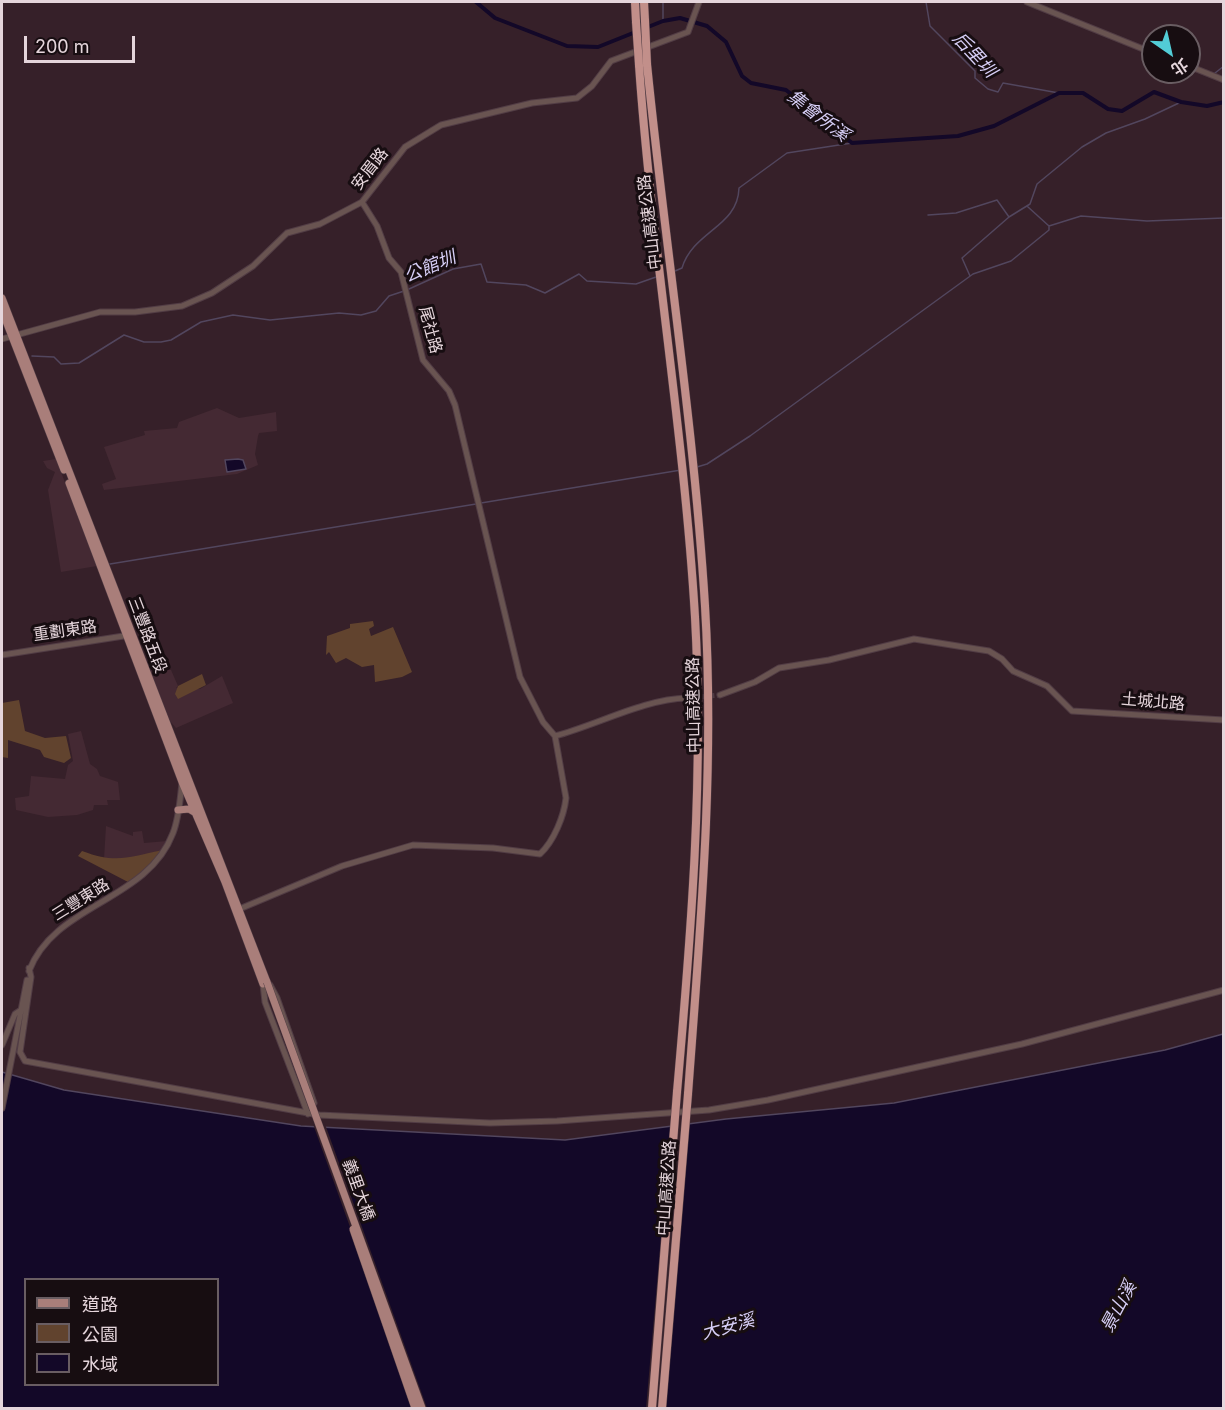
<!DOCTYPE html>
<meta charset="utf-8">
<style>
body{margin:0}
#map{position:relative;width:1225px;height:1410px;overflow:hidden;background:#362029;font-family:Inter,"Noto Sans TC",sans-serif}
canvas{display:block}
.frame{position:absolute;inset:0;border:3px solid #e5d5db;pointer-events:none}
.legend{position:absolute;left:24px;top:1278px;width:195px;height:108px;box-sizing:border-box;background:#170d11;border:2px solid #695d62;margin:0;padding:8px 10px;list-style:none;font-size:18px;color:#e5d5db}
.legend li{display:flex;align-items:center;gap:12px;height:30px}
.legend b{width:30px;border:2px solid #695d62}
.north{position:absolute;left:1141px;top:24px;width:60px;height:60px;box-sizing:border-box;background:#170d11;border:2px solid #695d62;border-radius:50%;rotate:146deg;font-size:16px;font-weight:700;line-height:24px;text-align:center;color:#e5d5db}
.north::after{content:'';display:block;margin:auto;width:21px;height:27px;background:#52ccd6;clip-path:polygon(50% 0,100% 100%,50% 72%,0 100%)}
.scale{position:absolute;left:24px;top:36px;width:111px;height:27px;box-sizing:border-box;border:3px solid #e5d5db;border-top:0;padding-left:8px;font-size:18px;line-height:21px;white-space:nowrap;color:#e5d5db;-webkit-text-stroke:4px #170d11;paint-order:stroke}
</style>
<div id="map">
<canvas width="1225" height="1410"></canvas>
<div class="frame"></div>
<ul class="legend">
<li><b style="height:8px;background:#a97e7a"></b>道路</li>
<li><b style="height:16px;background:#61432e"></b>公園</li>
<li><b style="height:16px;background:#130828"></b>水域</li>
</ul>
<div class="north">北</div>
<div class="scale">200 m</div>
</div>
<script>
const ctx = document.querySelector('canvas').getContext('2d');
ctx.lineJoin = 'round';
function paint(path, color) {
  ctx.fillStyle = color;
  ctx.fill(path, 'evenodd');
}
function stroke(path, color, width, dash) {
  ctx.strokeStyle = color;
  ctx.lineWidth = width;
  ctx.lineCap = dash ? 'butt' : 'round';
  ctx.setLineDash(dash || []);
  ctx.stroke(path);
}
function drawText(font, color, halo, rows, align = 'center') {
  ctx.font = font + ' Inter,"Noto Sans TC",sans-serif';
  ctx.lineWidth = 6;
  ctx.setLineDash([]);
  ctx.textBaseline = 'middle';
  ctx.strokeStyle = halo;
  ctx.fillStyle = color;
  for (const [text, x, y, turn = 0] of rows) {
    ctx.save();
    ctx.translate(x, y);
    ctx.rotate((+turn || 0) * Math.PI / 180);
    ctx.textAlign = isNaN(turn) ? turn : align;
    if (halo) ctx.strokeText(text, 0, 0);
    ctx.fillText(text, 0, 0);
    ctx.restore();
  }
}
paint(new Path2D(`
 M217 408 239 418 276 412 277 431 259 433 258 436 255 454 258 465 237 474 104 490 102 484 116 479 104 447 145 435 144 431 177 428 179 422Z
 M56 459 97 566 61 572 48 490 55 472 47 468 43 461Z
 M158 669 171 670 178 686 176 688 200 689 222 676 233 703 176 728 170 721 149 671Z
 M81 731 90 764 97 769 100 776 118 782 120 800H107L108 805H94L93 810 77 815 48 817 16 810 15 798 29 796 31 776 65 779 68 765 73 761 68 734Z
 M106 826 133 836V832L142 831 144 843 167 841 163 850 152 853 129 859H104Z`), '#442933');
paint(new Path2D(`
 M373 621 374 626 369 629 371 636 393 627 412 672 402 677 375 682 374 665 362 667 346 658 336 663 329 652 326 655 327 636 350 628V624Z
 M202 674 206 685 178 699 175 694 178 686Z
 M19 700 25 731 45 738 66 736 71 758 64 763 44 757 40 750 8 740V758L2 757V703Z
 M163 850 148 869 128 882 78 856 82 851C117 864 128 857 163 850Z`), '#61432e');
const water = new Path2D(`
 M238 459 243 460 246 469 227 472 225 460Z
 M1223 1034V1408H2V1072L64 1090 301 1126 565 1140 726 1119 894 1103 1165 1050ZM26 1280H218V1384H26Z`);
paint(water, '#130828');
stroke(water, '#52465e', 1.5);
paint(new Path2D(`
 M690 1121 666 1408H646L671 1123Z
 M313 1124H325L427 1408H415Z`), '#362029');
stroke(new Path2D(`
 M663 2V21
 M926 2 930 26 975 71V78L988 89 998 92 1003 83 1059 93
 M1215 73 1224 66
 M1028 207 1049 226
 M928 215 956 213 997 200 1009 217
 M675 271 682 268C693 231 738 227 739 188L787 153 852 143
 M970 276 962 258 1009 217 1030 204 1037 184 1082 147 1106 133 1145 119 1181 102
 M409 289 453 269 481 264 487 282 526 285 545 293 579 274 587 281 636 284 656 277
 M32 356 54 357 61 364 79 363 124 335 144 342H161L171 340 201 322 233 315 270 320 339 313 361 315 376 311 389 296 404 291
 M697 467 707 464 750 436 973 274 1011 261 1049 230V226L1081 216 1147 221 1224 218
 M481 503 681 470
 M110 564 476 504`), '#52465e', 1.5);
stroke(new Path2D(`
 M476 2 495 18 567 46 598 47 663 21 680 18 707 26 726 42 742 76 751 83 786 90 852 143 958 136 994 126 1059 93H1083L1108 109 1122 111 1154 92 1181 102 1207 106 1224 102`), '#130828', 4);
stroke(new Path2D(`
 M687 698 720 695`), '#503b44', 5, [5, 2.5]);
const minor = new Path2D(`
 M1027 2 1153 53
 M1189 66 1224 80
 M2 339 100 312H135L182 306 212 293 253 266 287 233 320 224 362 202 405 147 441 125 532 103 577 98 592 86 611 61 688 32 699 2
 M2 655 130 635
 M720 695 755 682 779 668 829 660 914 639 989 651 1002 659 1013 671 1047 686 1072 711 1224 720
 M555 736C597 725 644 699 687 698
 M237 910 342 866 413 845 493 848 540 854C554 841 564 816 566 798L555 736 543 722 520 677 455 405 449 391 423 360 401 272 389 258 377 226 362 202
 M29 968 31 977 20 1052 25 1061 319 1115 490 1123 557 1121 709 1110 768 1100 1022 1044 1224 990
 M29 971C55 903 147 902 173 833 179 818 180 800 182 783
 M263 984 265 1002 308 1114
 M270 985 277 998 314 1103
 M2 1045 15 1014 21 1010
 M2 1108 27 980`);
const major = new Path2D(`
 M2 298 267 982
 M2 311 64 470
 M69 483 182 782 225 882 263 984
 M178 810 189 809 194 812`);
const highway = new Path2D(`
 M635 2 636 22
 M644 2 645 21
 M647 64C665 245 694 425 705 606 715 769 700 931 688 1094
 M639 65C652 250 684 432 695 617 704 776 691 934 677 1092`);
stroke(minor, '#523d45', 7);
stroke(major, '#523d45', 8);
stroke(highway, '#523d45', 9);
stroke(minor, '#695451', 5);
stroke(major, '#a97e7a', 7);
stroke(highway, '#c28f8a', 8);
const majorBridge = new Path2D(`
 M267 982 422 1408
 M353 1229 415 1408`);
const highwayBridge = new Path2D(`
 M645 21 647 64
 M636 22 639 65
 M652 1408 677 1092
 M662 1408 688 1094`);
stroke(majorBridge, '#523d45', 8, []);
stroke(highwayBridge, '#523d45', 9, []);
stroke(majorBridge, '#a97e7a', 7);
stroke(highwayBridge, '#c28f8a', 8);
drawText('16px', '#e5d5db', '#170d11', [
 ["安眉路",370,169,-52],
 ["中山高速公路",650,222,-97],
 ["尾社路",430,330,75],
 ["重劃東路",65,631,-8],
 ["三豐路五段",147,635,69],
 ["土城北路",1153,702,5],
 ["中山高速公路",694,705,-91],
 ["三豐東路",81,900,-32],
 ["中山高速公路",667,1188,-86],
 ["義里大橋",358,1190,70]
]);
drawText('italic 18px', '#d6cef6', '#170d11', [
 ["后里圳",974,55,47],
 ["集會所溪",818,116,37],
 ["公館圳",430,267,-22],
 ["景山溪",1119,1307,-62],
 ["大安溪",728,1327,-15]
]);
</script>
